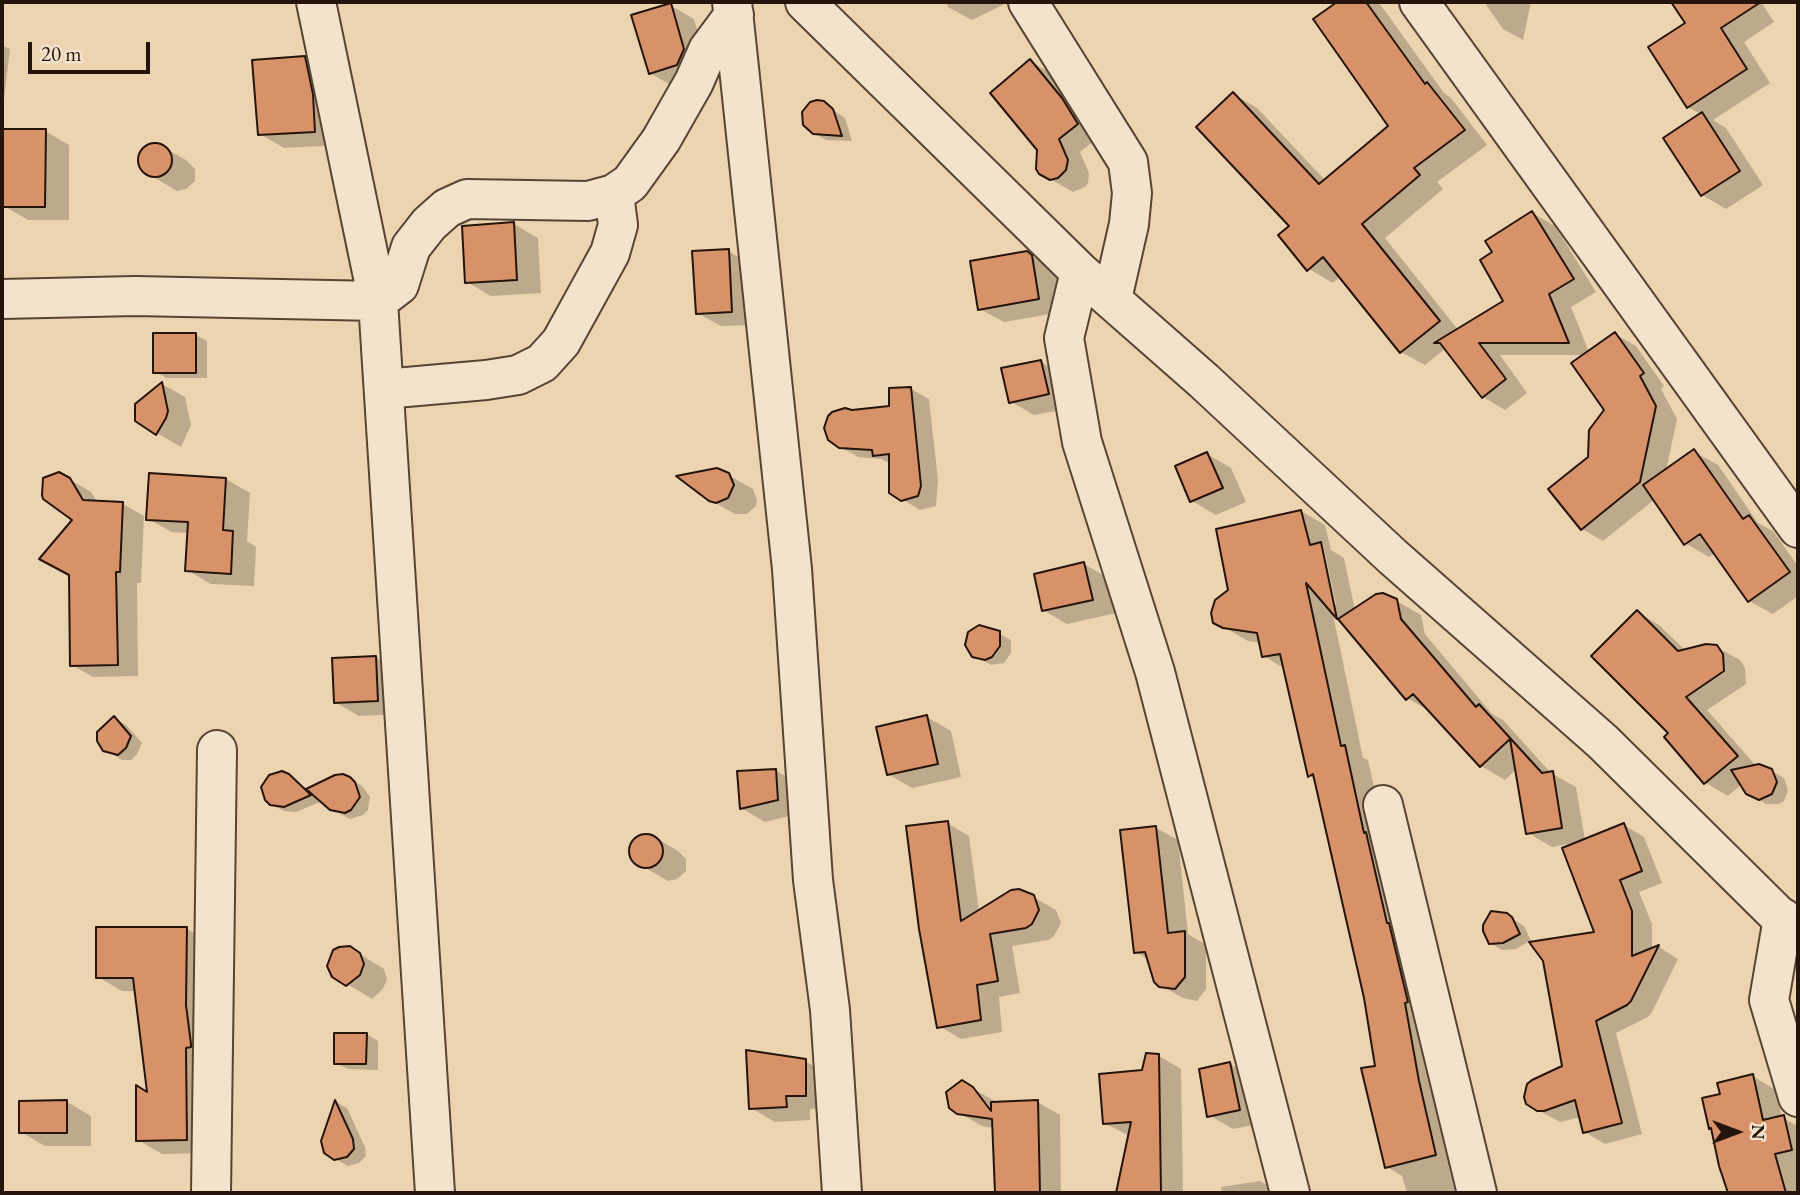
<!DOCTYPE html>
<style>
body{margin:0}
#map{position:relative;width:1800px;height:1195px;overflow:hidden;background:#edd4b0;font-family:"EB Garamond",serif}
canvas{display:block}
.frame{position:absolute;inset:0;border:4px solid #25140b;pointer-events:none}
.north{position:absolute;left:1702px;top:1097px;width:70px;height:70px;-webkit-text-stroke:5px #f3e3cc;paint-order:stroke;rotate:90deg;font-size:19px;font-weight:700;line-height:28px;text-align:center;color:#25140b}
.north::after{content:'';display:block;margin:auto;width:24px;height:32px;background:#25140b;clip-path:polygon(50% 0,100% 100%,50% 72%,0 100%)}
.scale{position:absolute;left:28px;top:42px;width:122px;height:32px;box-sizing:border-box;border:4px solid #25140b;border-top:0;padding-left:9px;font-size:21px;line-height:24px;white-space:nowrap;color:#25140b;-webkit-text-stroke:5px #f3e3cc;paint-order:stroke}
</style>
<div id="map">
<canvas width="1800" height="1195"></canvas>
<div class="frame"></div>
<div class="north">N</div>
<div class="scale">20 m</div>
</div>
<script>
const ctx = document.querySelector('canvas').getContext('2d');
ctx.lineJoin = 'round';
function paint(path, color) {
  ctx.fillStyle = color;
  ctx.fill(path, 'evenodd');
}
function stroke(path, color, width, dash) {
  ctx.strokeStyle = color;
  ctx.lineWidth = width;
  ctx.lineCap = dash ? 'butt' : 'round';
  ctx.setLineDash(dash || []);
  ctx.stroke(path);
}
paint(new Path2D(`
 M946 2H1009L972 20 948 7Z
 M1340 2H1377L1380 4 1444 93 1451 98 1487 145 1437 182 1443 189 1385 238 1459 331 1506 301 1494 252 1532 213 1555 226 1596 292 1571 307 1589 352 1615 334 1636 346 1664 386 1661 389 1677 419 1666 471 1694 452 1718 465 1758 523 1773 531 1798 566V596L1773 614 1749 601 1715 553 1709 557 1685 543 1655 499 1603 541 1582 529 1590 458 1606 410 1585 355H1500L1527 393 1505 410 1483 397 1446 348 1425 365 1401 352 1341 276 1333 283 1309 269 1233 94 1257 108 1326 181 1391 126 1315 19Z
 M1484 2H1531L1523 40 1503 29Z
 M1673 2H1761L1774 22 1744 42 1770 83 1713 120 1726 128 1763 185 1726 209 1702 195V115L1688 107 1687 24Z
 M670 5 694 19 708 64 674 87 650 73Z
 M2 45 10 49 2 114Z
 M304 58 329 72 339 145 284 148 260 134Z
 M1030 61 1052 74 1099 137 1080 152 1089 173 1088 183 1085 187 1073 192 1040 173Z
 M823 103 845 118 852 141 826 140 814 133Z
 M2 131H45L69 145V220H28L4 206Z
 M149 146H161L186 160 195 169V181L186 189 177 191 153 177 141 166V154Z
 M514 224 538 238 541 293 491 296 467 282Z
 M728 251 752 265 756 325 721 326 697 313Z
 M1027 253 1056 271 1062 312 1004 322 980 309Z
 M196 335 207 341V378H166L155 371Z
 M1041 362 1065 376 1072 408 1034 415 1010 401Z
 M162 384 185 397 191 425 181 447 157 433Z
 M911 389 929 399 938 480 936 506 920 510 902 499 891 464 881 459 858 457 839 446 852 411 891 407Z
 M1207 454 1231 468 1246 502 1216 515 1192 501Z
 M728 475 753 489 757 500 756 506 747 514H735L710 500Z
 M69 479 91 492 98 503 123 504 144 516 141 583H137L138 676 93 677 72 665 75 520Z
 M226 479 250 493 247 541 256 547 254 586 211 584 187 570 189 533 172 532 148 519Z
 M1301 511 1325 525 1331 550 1344 558 1355 610 1388 596 1421 615 1425 634 1492 714 1503 720 1551 773 1576 787 1585 840 1624 825 1644 837 1662 883 1639 892 1652 924V950L1659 947 1678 959 1652 1012 1648 1017 1616 1033 1642 1134 1605 1144 1585 1132 1581 1117 1560 1122 1538 1110 1564 1067 1596 934 1573 843 1552 847 1528 833 1517 768 1505 780 1481 766 1433 713 1407 698 1332 610 1363 758 1368 760 1465 1193H1407L1402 1176 1387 1167 1377 1067 1366 998 1316 780 1309 776 1285 669 1264 656 1261 643 1248 641 1215 622 1230 591ZM1320 544H1323L1336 605 1332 600Z
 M1084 564 1108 578 1116 613 1067 624 1043 610Z
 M1637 612 1659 625 1686 651 1716 647 1740 660 1745 668 1746 684 1707 710 1757 767H1765L1784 778 1788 790 1784 801 1779 804H1766L1748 793 1742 784 1728 796 1706 783 1671 734Z
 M986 627 1011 640V653L1004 663 991 665 979 658 974 629Z
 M375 657 399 671 402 714 359 716 335 702Z
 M927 717 951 731 961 777 912 788 888 774Z
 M114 718 126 725 142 743 137 754 131 760H122L110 753Z
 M775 770 799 784 801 813 765 822 741 808Z
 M288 776 308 790 349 778 362 786 370 797 368 810 363 815 350 819 331 809 322 801 296 812 284 811 271 804Z
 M947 823 969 836 979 911 1033 897 1056 910 1061 923 1054 936 1048 940 1012 946 1020 993 999 997 1002 1032 961 1039 939 1026Z
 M1156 828 1178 840 1188 934 1206 945V989L1197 1001 1183 998 1160 985 1149 960 1136 952Z
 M641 836H653L678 851 686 859V871L677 879 668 881 644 867 632 856V844Z
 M1501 912 1524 926 1532 943 1530 941 1516 949 1502 950 1490 943Z
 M187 929 211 943V1153L162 1154 138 1140 149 1094 136 991H122L98 977Z
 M350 948 384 969 387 979 383 989 372 999 334 976Z
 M366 1034 378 1041V1070L348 1069 336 1063Z
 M1159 1056 1181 1069 1183 1193H1114H1118L1130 1136 1104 1123 1144 1072Z
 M805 1061 830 1075V1109H810V1120L775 1122 751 1108Z
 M1230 1064 1254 1078 1263 1123 1233 1129 1209 1115Z
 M1752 1076 1776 1090 1782 1118 1798 1126V1193H1730L1704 1099 1722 1095Z
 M962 1082 996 1102H1037L1060 1115 1061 1193H997L994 1128 982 1126 958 1112Z
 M67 1102 91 1116V1146H45L21 1132V1103Z
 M336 1102 347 1108 365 1147 366 1156 359 1163 348 1166 330 1156 323 1141Z
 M1260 1181 1281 1193H1222L1221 1187Z`), '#0003');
const building = new Path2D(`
 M1337 2H1366L1425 84 1427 82 1465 130 1414 168 1420 175 1362 224 1440 321 1400 353 1323 257 1307 271 1278 235 1289 226 1196 127 1233 92 1319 184 1388 126 1313 19Z
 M1671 2H1761L1721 28 1747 69 1687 108 1648 47 1685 23Z
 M671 3 684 49 677 65 649 74 631 15Z
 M305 56 313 94 315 132 258 135 252 60Z
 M1030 59 1062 98 1078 124 1059 139 1068 160 1066 170 1058 178 1050 180 1039 174 1036 169 1037 150 990 93Z
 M817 100 824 101 833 109 842 136 813 134 803 125 802 112 810 102Z
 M1702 112 1740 171 1701 196 1663 138Z
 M3 129H46L45 207H2Z
 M138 160a17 17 0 1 1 34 0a17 17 0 1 1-34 0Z
 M1532 211 1574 279 1549 294 1569 343H1479L1506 379 1482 398 1440 343H1434L1503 301 1480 260 1492 252 1485 241Z
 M514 222 517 280 465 283 462 226Z
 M729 249 732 312 696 314 692 251Z
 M1027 251 1032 255 1039 299 978 310 970 261Z
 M1615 332 1644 373 1640 376 1656 406 1640 482 1581 530 1548 489 1588 457 1589 430 1604 410 1571 363Z
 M153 333H196V373H153Z
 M1041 360 1049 394 1009 403 1001 368Z
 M162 382 168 411 166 418 156 435 135 421V404Z
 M911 387 921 486 918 496 901 501 889 493V454L873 456 872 450 839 448 828 440 824 428 828 416 832 412 845 408 852 410 889 406V388Z
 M1694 449 1743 519 1749 515 1790 572 1748 602 1700 534 1684 545 1643 485Z
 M1207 452 1223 488 1190 502 1175 466Z
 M717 468 729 473 734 485 728 498 716 503 709 501 676 476Z
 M59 472 70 478 83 500 123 502 120 572H116L118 665 70 666 69 575 39 559 72 520 43 499 42 495 43 478Z
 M149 473 226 478 223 530 233 531 231 574 185 571 188 522 146 520Z
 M1301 510 1310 545 1321 542 1337 619 1306 583 1341 746 1345 745 1364 833 1366 832 1387 923H1389L1408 1002 1405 1003 1419 1081 1436 1155 1385 1168 1361 1068 1375 1066 1364 998 1313 774 1308 777 1280 654 1262 657 1257 633 1223 628 1213 623 1211 613 1215 600 1228 590 1216 529Z
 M1084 562 1093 600 1042 611 1034 574Z
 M1383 593 1397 599 1401 619 1476 707 1479 704 1542 773 1553 771 1562 828 1526 834 1510 739 1480 767 1413 694 1406 700 1338 619 1376 594Z
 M1637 610 1678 651 1706 644 1717 645 1723 654 1724 671 1686 697 1738 756 1704 784 1664 737 1668 733 1591 656Z
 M979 625 1000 631V646L992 657 985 660 972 657 965 645 968 632Z
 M376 656 378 701 334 703 332 658Z
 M927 715 938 764 887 775 876 727Z
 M114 716 131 736 126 748 118 755 103 751 97 741V732Z
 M1759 764 1772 769 1777 782 1772 794 1759 800 1746 794 1731 770Z
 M776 769 778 800 740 809 737 771Z
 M282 771 289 774 311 795 284 807 270 805 265 800 261 787 269 775Z
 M343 774 350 777 355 782 360 797 351 810 345 813 330 810 306 789 335 775Z
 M948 821 961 921 1011 890 1019 889 1034 895 1039 910 1032 924 1026 928 990 934 998 981 977 985 981 1020 937 1028 919 929 906 826Z
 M1624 823 1642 871 1620 880 1632 911V956L1659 945 1631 1001 1627 1005 1596 1021 1622 1123 1583 1133 1575 1100 1544 1111H1537L1526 1104 1524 1097 1527 1084 1532 1080 1562 1066 1543 961 1529 942 1594 932 1562 848Z
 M1156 826 1168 933 1185 931V977L1175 989 1159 987 1154 982 1145 952 1134 953 1120 830Z
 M629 851a17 17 0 1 1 34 0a17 17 0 1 1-34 0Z
 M1491 911 1507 913 1512 917 1520 934 1503 943 1489 944 1483 931V925Z
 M96 927H187L186 1005 191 1044V1047L186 1048 187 1140 136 1141V1085L147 1092 133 978H96Z
 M350 946 360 953 364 964 360 975 346 986 332 977 327 966 333 950 339 947Z
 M334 1033H367L366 1064H334Z
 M746 1050 806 1059V1096H786L787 1107 749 1109Z
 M1146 1053 1159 1054 1161 1193H1116L1131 1122 1103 1124 1099 1074 1142 1070Z
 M1230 1062 1240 1110 1207 1117 1199 1069Z
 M1753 1074 1763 1120 1784 1115 1792 1150 1775 1154 1786 1193H1728L1719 1166 1711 1128 1709 1129 1702 1098 1720 1094 1717 1083Z
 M962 1080 973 1087 991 1111V1102L1038 1100 1040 1193H995L992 1119 957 1114 949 1108 946 1092Z
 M67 1100V1133H19V1101Z
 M335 1100 353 1139 354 1149 347 1157 334 1160 324 1153 321 1141Z`);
paint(building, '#d89269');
stroke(building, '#25140b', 2);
const minor = new Path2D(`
 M316 2 378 301 435 1193
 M732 2 792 569 813 880 830 1010 842 1193
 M805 2 1080 272 1204 381 1393 557 1603 742 1798 935
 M1028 2 1128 162 1132 193 1129 224 1112 299
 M1419 2 1798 528
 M1080 272 1064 338 1082 442 1155 672 1290 1193
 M2 299 135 296 378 301 399 285 411 247 429 224 447 208 467 199 588 201 614 194 630 183 661 140 694 82 708 50 734 15
 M384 389 486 380 518 375 542 363 561 342 610 253 618 225 614 194
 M1383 805 1477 1193
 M1783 918 1769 1000 1798 1097
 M211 1193 217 750`);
stroke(minor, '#574434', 42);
stroke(minor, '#f3e3cc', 38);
</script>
